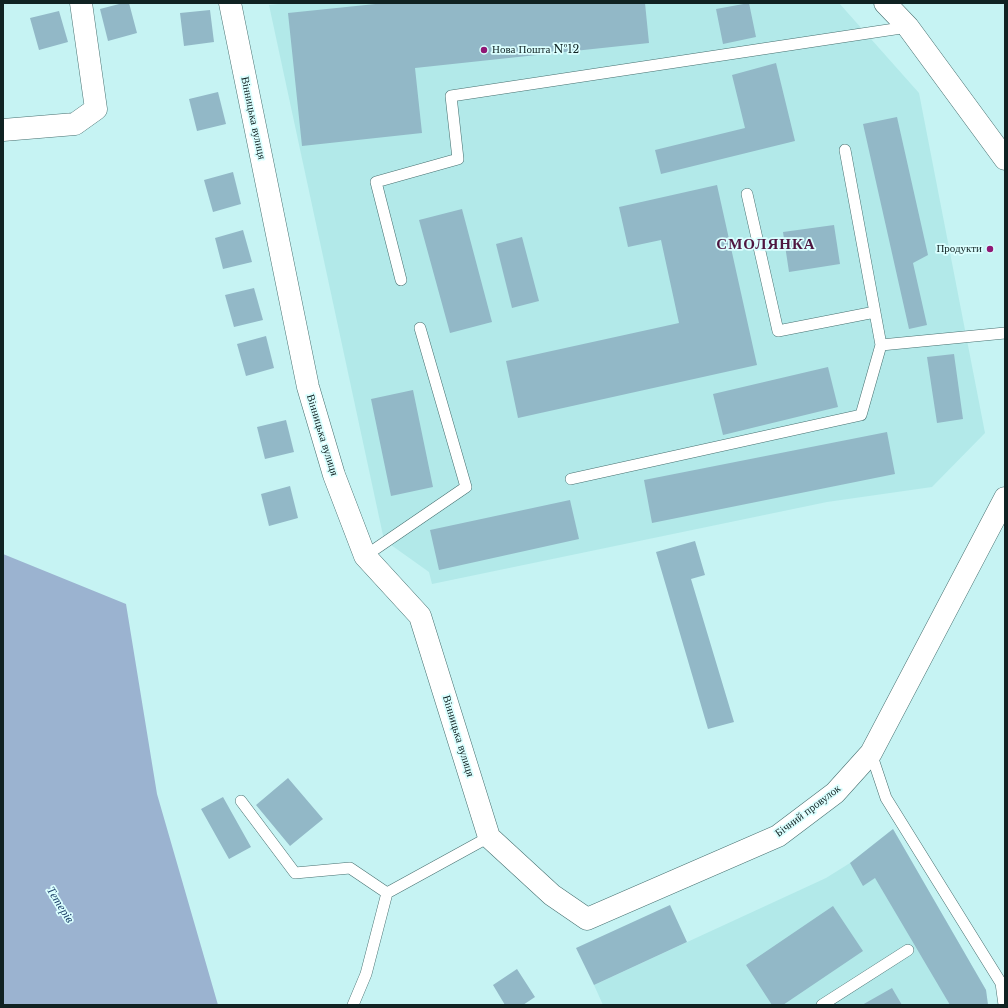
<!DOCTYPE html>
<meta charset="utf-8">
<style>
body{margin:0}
#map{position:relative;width:1008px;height:1008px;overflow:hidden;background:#c6f3f3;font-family:"Libre Baskerville",serif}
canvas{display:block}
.frame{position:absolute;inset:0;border:4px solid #102222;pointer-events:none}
</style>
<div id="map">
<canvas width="1008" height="1008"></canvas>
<div class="frame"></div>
</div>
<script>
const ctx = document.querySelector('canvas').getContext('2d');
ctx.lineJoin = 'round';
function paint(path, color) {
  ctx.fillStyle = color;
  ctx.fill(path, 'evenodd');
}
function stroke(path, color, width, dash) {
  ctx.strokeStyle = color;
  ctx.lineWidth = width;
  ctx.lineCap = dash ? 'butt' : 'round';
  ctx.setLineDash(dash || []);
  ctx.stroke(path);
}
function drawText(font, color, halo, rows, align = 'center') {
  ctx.font = font + ' "Libre Baskerville",serif';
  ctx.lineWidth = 3.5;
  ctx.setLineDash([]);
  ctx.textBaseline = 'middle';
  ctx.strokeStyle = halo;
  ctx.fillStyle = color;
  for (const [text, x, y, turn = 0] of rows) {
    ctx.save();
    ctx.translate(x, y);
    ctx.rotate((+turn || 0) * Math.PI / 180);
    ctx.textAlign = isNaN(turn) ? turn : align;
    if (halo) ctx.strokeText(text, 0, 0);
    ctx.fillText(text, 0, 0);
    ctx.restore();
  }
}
paint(new Path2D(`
 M288 3H839L919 93 985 433 932 487 827 502 432 584 429 572 384 540 269 5Z
 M893 829 986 990 988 1005H603L594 985 826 878 850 863Z`), '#b2e9e9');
paint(new Path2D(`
 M3 554 126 604 157 794 218 1005H3Z`), '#9bb3d0');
paint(new Path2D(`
 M123 3H129L137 33 108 41 100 9Z
 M385 3H645L649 43 415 68 422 133 302 146 288 13Z
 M749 3 756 37 723 44 716 9Z
 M210 10 214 42 184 46 180 13Z
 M59 11 68 42 39 50 30 18Z
 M776 63 795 141 661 174 655 150 745 128 732 75Z
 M218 92 226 124 197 131 189 99Z
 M897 117 928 255 913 263 927 325 909 329 863 124Z
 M233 172 241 204 213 212 204 180Z
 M717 185 757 365 518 418 506 361 679 323 661 240 628 247 619 207Z
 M462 209 492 322 450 333 419 220Z
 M834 225 840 264 789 272 783 232Z
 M243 230 252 262 223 269 215 238Z
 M522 237 539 301 512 308 496 244Z
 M254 288 263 320 234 327 225 295Z
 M266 336 274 368 246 376 237 344Z
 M954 354 963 419 937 423 927 357Z
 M828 367 838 407 723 435 713 394Z
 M413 390 433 487 391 496 371 399Z
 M286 420 294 452 265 459 257 427Z
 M887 432 895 474 652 523 644 480Z
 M290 486 298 518 269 526 261 494Z
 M570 500 579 539 439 570 430 530Z
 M695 541 705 575 691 579 734 722 708 729 656 552Z
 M288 778 323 819 290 846 256 805Z
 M223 797 251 847 229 859 201 809Z
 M893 829 986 990 988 1005H950L875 878 863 886 850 863Z
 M670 905 687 942 594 985 576 948Z
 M833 906 863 951 783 1005H772L746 965Z
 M517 969 535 997 523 1005H505L493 985Z
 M892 988 902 1005H862Z`), '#92b8c7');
const service = new Path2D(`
 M845 150 881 345 1005 333
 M747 194 778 331 875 312
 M401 280 376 182 458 159 451 96 908 27
 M571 479 861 415 881 345
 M365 556 466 487 420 328
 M871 753 886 798 1001 983 1004 1005
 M241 801 295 873 350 868 387 893
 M353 1005 366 974 387 893 489 837
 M822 1005 908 950`);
const minor = new Path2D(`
 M230 3 308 387 334 475 365 556 420 616 489 837 552 895 587 919 778 836 835 793 871 753 1005 498
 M885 3 908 27 1005 159
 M3 130 75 124 96 109 81 3`);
stroke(service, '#477070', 12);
stroke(minor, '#477070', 23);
stroke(service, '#fff', 11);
stroke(minor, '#fff', 22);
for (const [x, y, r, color] of [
 [484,50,4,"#901674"],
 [990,249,4,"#901674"]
]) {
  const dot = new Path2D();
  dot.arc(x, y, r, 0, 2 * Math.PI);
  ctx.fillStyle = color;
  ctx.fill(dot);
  stroke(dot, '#dbffff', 1.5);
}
drawText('11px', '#102222', '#dbffff', [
 ["Нова Пошта №12",492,50],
 ["Продукти",982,249,"right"]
], 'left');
drawText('11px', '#102222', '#dbffff', [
 ["Вінницька вулиця",253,118,78],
 ["Вінницька вулиця",322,435,73],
 ["Вінницька вулиця",458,736,73],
 ["Бічний провулок",808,811,-37]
]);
drawText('italic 12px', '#1f426a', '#dbffff', [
 ["Тетерів",60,905,58]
]);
ctx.letterSpacing = '1px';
drawText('bold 15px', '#4f1640', '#dbffff', [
 ["СМОЛЯНКА",766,245]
]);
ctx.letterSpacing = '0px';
</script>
